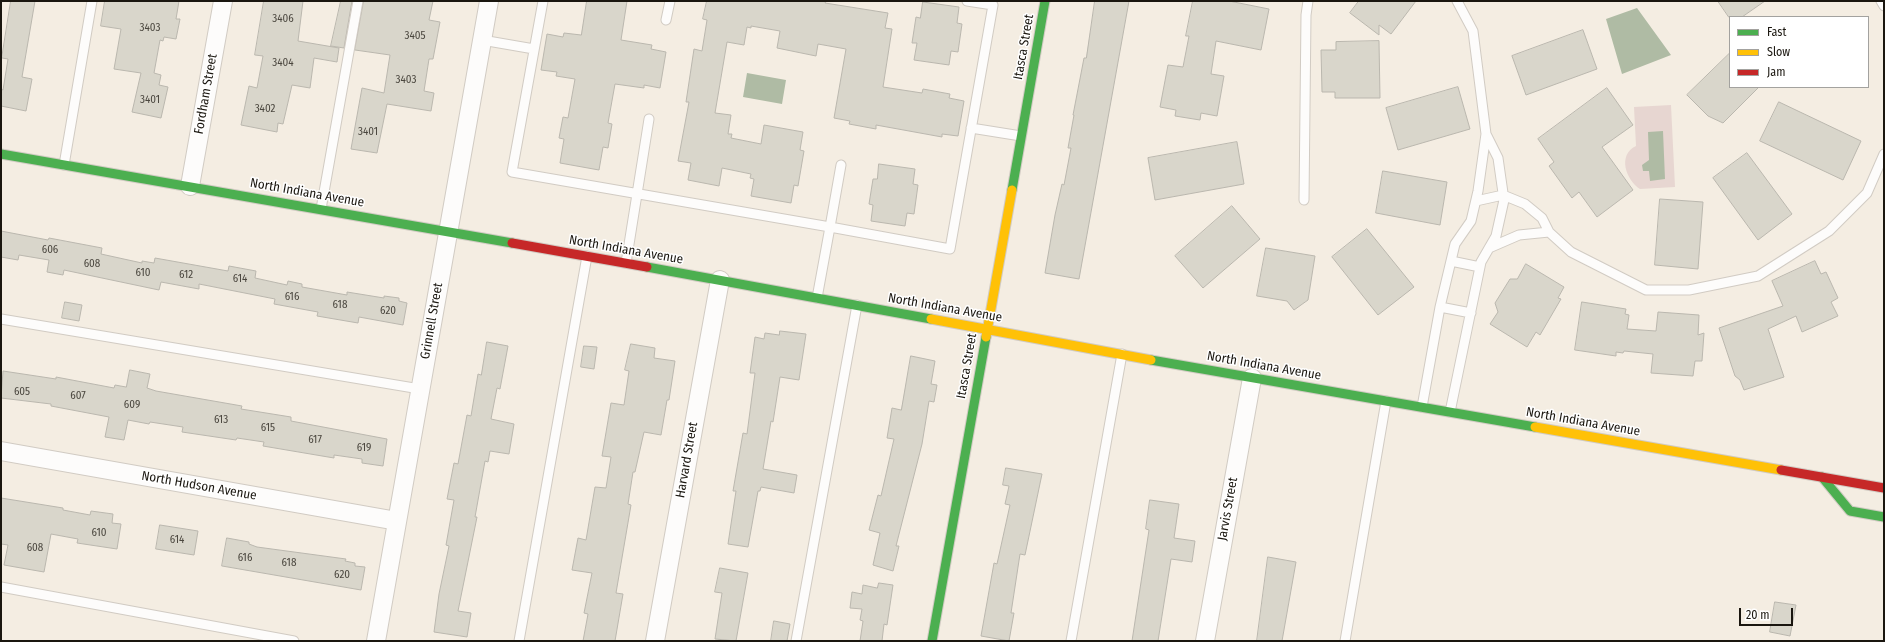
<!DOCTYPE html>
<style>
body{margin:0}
#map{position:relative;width:1885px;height:642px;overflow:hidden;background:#f4ede2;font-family:"Fira Sans Condensed",sans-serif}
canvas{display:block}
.frame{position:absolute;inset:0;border:2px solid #1a160f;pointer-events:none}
.legend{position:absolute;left:1729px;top:16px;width:140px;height:72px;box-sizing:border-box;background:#fff;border:1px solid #a3a29f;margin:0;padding:5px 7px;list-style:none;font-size:12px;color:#1a160f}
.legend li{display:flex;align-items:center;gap:8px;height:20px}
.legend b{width:20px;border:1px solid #a3a29f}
.scale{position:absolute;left:1739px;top:608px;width:54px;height:18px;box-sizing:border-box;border:2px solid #1a160f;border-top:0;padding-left:5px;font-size:12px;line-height:14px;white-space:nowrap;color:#1a160f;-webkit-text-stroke:3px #fff;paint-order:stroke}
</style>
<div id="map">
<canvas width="1885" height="642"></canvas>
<div class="frame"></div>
<ul class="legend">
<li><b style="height:5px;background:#4caf50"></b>Fast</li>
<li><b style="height:5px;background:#ffc107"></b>Slow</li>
<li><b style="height:5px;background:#c62828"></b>Jam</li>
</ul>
<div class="scale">20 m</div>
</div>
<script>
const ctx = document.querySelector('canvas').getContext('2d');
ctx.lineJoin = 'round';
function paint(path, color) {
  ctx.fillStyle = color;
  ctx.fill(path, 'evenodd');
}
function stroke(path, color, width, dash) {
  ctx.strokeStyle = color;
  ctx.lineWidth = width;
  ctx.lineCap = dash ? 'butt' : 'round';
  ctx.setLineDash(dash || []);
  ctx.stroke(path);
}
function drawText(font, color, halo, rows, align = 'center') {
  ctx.font = font + ' "Fira Sans Condensed",sans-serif';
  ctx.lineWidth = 3;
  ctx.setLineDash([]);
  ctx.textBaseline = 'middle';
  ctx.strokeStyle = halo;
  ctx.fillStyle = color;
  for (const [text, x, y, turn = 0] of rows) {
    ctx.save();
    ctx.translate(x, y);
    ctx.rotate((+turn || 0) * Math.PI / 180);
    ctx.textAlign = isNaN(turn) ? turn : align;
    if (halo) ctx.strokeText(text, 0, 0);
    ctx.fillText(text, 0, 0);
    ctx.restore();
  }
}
paint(new Path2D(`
 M1671 105 1675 187 1640 189C1626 180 1617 155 1636 146L1634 107Z`), '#e7d6d1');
paint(new Path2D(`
 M1637 8 1671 55 1622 74 1606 19Z
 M747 73 786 80 782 104 743 97Z
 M1663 131 1665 179 1650 181 1649 171H1643L1642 165 1649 160 1648 132Z`), '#afbba4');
const building = new Path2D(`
 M11 1H35L22 77 32 79 26 111 1 106V89L3 90 8 59 2 58Z
 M105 1H179L176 19H180L176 39 164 37 163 41 160 40 154 73 161 75 159 85 168 87 161 118 132 112 141 73 114 69 121 29 101 26Z
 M264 1H303L298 41 339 48 337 62 314 58 310 88 292 85 283 124 278 123 277 132 241 125 249 86 257 88 263 56 255 55Z
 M341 1H352L344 48 331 46Z
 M364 1H433L429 20 440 22 433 59H429L424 91 434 93 431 111 387 104 377 153 351 149 362 88 384 93 390 55 355 50Z
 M587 1H627L621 40 652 45 651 49 666 52 660 88 644 85V88L615 84 608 123 612 124 608 148 603 147 599 170 560 163 564 139 559 138 563 117 568 118 575 79 556 76 557 72 541 70 547 34 563 37 564 33 581 35Z
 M707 1H826L825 3 888 13 885 28 892 29 883 87 922 93 923 89 950 94 949 98 964 101 958 136 942 134V137L876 125V129L849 124 850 121 834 118 846 49 818 44 816 56 777 48 780 31 751 26V28L747 27 744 45 727 42 715 113 731 115 728 134H732L731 138 761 144 764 125 803 132 800 150 804 151 798 186 794 185 791 203 751 196 754 179 750 178 751 174 722 168 719 186 688 180 691 163 678 161 689 102H686L694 49 702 51 707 20 703 19Z
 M1095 1H1129L1079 279 1045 273 1055 215 1062 184 1064 185 1071 148H1068L1074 115H1073L1084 58H1086Z
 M1193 1H1229L1269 9 1261 50 1216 41 1211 74 1224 76 1217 116 1201 113 1200 120 1175 116 1176 110 1160 107 1168 65 1183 67 1189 36H1186Z
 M1359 1H1416L1391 34 1379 25V35L1350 13Z
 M1718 1H1765L1742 17H1729Z
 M923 2 959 7 957 23 962 24 958 52 951 51 949 65 914 60 917 43H912L916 17 920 18Z
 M1583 30 1597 69 1526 95 1512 56Z
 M1379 41 1380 98H1335V92H1322L1321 50H1336V42Z
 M1730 53V87H1759L1723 123 1708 116 1687 95Z
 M1458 87 1470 129 1398 150 1386 108Z
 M1607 88 1633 125 1602 147 1633 190 1597 217 1579 192 1572 198 1549 166 1554 162 1538 139Z
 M1779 102 1861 141 1843 180 1760 141Z
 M1237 142 1244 184 1155 200 1148 158Z
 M1747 153 1792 214 1758 240 1713 178Z
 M879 164 915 169 913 184 918 185 914 214 907 213 905 226 871 221 873 205 869 204 873 179H877Z
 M1383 171 1447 182 1440 225 1376 213Z
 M1660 199 1703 202 1698 269 1655 265Z
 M1232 206 1260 239 1203 288 1175 256Z
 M1367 229 1414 287 1378 315 1332 257Z
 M1 231 48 240 49 238 102 248 101 254 142 263V261L154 263 155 258 228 271 229 266 256 271 255 278 287 285 288 281 302 284V287L347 295V292L384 298V296L399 298V301L407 303 403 325 359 317 358 323 317 316 318 312 274 304 275 299 199 284V289L161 282 159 290 64 270 63 275 47 272 49 260 19 255 18 260 1 257Z
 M1266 248 1315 256 1308 300 1294 310 1287 301 1257 296Z
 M1815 261 1821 274 1826 272 1838 298 1831 302 1838 316 1802 332 1796 316 1768 329 1784 377 1744 390 1740 380 1735 376 1719 328 1783 306 1772 281Z
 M1526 264 1564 287 1558 298 1561 299 1540 335 1536 332 1527 347 1490 324 1498 312 1495 303 1510 279H1517Z
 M65 302 82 305 79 321 62 318Z
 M1582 302 1626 309 1625 314 1629 315 1627 329 1656 331 1658 312 1699 315 1698 335 1704 333 1702 361H1695L1693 376 1651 373 1653 354 1624 351 1623 353 1616 352V356L1575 350Z
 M780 331 806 334 799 380 780 377 773 422 771 421 763 469 797 475 794 493 761 487 760 491H758L748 547 728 544 736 491H733L743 433 747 434 755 373H750L755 337 764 339 765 333 779 335Z
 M487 342 508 346 500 389 497 388 491 419 514 424 509 454 490 451 488 462 485 461 475 517H477L458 611 471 613 467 637 434 632 439 594 449 546 446 545 454 500 447 499 454 463 458 464 467 415 471 416 478 374 481 375Z
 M631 344 655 348 654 358 675 361 669 400H667L661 435 644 432 635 472H633L628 504 631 505 616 593 623 594 615 641H583L588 614 584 613 592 573 572 570 578 538 586 540 595 487 606 488 611 457 602 456 611 403 624 405 629 371 625 370Z
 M584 346 597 347 594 369 581 367Z
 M911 356 935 361 931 384 937 385 934 402 929 401 922 444 896 546H899L893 571 873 565 880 533 869 530 878 495 881 496 894 439 887 438 892 408 901 410Z
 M130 370 150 374 147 388 156 391 242 406 241 409 291 417V421L387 439 383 466 362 463V459L334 455V458L263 446 264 442 237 438 236 440 182 432 183 427 150 422 149 424 128 420 124 440 105 437 109 417 51 406V404L1 398 3 371 56 379V377L114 388 115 385 126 387Z
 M1006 468 1042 474 1025 555 1020 554 1011 613H1014L1009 641 981 636 994 563 997 564 1010 505 1005 504 1009 486 1003 485Z
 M1 498 63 508V510L90 515 91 511 113 514 112 523 121 524 117 549 77 543 78 539 51 534 44 572 4 565 8 545 1 544Z
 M1150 500 1179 504 1174 538 1195 541 1192 562 1171 559 1158 641H1132L1149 530 1146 529Z
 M160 525 198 531 194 555 156 549Z
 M227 538 249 542V544L257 547 346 559 345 561 355 563V566L365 567 361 590 222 566Z
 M1268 557 1296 562 1282 641H1257Z
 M720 568 748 573 736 641 715 639 722 593 715 592Z
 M879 583 893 585 887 625 884 624 882 641H860L863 621 860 620 862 609 850 608 852 592 862 594 863 585 877 588Z
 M1775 602 1796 605 1790 636 1770 632Z
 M774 621 790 624 787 641H771Z`);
paint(building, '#d9d6cb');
stroke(building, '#bab7ae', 1);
const lane = new Path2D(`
 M543 1 512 172 830 227 841 165
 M1881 1 1884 6
 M666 20 670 1
 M482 40 534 49
 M971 128 1021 136
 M64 165 92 1
 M1304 200 1306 15 1308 1
 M1476 201 1503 195 1525 204 1542 218 1549 232 1571 252 1646 290H1689L1758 276 1829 231 1867 193 1884 154
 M321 209 358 1
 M1489 248 1519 235 1549 232
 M1451 261 1480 267
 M626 263 649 119
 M817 298 830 227 950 249 993 5 967 1
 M1440 307 1471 313
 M1 319 420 389
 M1422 407 1440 307 1455 244 1471 221 1478 191 1486 134 1473 31 1457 1
 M1450 412 1481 262 1496 236 1504 200 1498 158 1486 134
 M1 587 294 641
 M519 641 587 256
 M796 641 857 305
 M1071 641 1122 354
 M1345 641 1386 401`);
const street = new Path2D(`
 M190 186 223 1
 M1 451 397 521
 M376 641 489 1
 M655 641 720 280
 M1205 641 1252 378`);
const fast = new Path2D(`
 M1 154 512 243
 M1012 190 1045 1
 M647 267 931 319
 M1151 360 1535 427
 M1822 477 1850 511 1884 517
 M932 641 986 337`);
const slow = new Path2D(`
 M931 319 1151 360
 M986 337 1012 190
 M1535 427 1781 470`);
const jam = new Path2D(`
 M512 243 647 267
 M1781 470 1884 488`);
stroke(lane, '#d1cbc3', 11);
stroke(street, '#d1cbc3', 20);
stroke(fast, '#d1cbc3', 11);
stroke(slow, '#d1cbc3', 11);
stroke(jam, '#d1cbc3', 11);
stroke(lane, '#fdfcfb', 9);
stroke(street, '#fdfcfb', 18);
stroke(fast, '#4caf50', 9);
stroke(slow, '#ffc107', 9);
stroke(jam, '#c62828', 9);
drawText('11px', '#4b473f', null, [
 ["3406",283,19],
 ["3403",150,28],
 ["3405",415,36],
 ["3404",283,63],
 ["3403",406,80],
 ["3401",150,100],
 ["3402",265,109],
 ["3401",368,132],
 ["606",50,250],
 ["608",92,264],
 ["610",143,273],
 ["612",186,275],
 ["614",240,279],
 ["616",292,297],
 ["618",340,305],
 ["620",388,311],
 ["605",22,392],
 ["607",78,396],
 ["609",132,405],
 ["613",221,420],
 ["615",268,428],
 ["617",315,440],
 ["619",364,448],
 ["610",99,533],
 ["614",177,540],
 ["608",35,548],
 ["616",245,558],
 ["618",289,563],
 ["620",342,575]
]);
drawText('13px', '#1a160f', '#fff', [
 ["Itasca Street",1024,47,-80],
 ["Fordham Street",206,94,-80],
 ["North Indiana Avenue",307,193,10],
 ["North Indiana Avenue",626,250,10],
 ["North Indiana Avenue",945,308,10],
 ["Grinnell Street",432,321,-80],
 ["Itasca Street",967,366,-80],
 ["North Indiana Avenue",1264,366,10],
 ["North Indiana Avenue",1583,422,10],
 ["Harvard Street",687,460,-80],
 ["North Hudson Avenue",199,486,10],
 ["Jarvis Street",1228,509,-80]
]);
</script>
